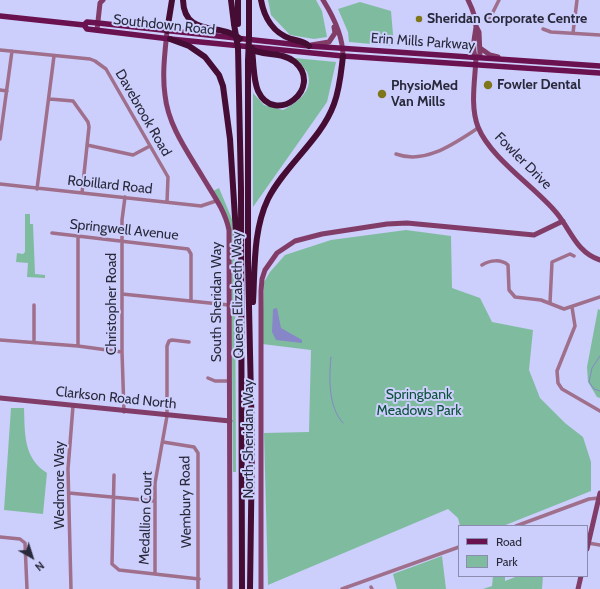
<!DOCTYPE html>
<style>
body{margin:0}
#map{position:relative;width:600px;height:589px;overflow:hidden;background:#cccefc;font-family:Cabin,sans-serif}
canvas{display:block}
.legend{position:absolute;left:458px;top:525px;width:130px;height:52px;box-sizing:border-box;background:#cccefc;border:1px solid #8b8caf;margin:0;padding:5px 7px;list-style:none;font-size:12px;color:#29293b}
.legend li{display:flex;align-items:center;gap:8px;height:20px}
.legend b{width:20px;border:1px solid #8b8caf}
.north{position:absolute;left:12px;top:537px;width:40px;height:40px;-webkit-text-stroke:3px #cccefc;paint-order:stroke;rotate:141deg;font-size:11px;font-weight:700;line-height:16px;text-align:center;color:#29293b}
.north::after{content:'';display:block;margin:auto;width:14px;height:18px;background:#29293b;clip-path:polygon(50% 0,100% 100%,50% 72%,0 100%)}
</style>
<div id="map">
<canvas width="600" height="589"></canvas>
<ul class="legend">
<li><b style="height:5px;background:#6a124f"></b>Road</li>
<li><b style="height:11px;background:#7fbc9f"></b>Park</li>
</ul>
<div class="north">N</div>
</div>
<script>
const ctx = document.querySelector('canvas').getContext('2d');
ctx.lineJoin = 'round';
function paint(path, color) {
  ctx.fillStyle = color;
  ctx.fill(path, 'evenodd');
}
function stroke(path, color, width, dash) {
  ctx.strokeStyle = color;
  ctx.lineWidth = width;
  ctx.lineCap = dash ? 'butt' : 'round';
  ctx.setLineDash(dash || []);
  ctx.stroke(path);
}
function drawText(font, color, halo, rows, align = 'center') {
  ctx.font = font + ' Cabin,sans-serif';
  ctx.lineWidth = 4;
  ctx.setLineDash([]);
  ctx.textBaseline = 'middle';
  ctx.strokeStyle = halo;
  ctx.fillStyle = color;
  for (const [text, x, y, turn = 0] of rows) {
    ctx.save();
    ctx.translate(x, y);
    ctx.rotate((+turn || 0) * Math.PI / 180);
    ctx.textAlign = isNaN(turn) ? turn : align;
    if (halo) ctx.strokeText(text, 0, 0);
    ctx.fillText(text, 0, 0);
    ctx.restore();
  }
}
paint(new Path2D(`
 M268 0H316L322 11 327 37 314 39 290 35 271 15Z
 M360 2 391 11 394 46 349 42 348 32 338 9Z
 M294 58 336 62 327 102 253 207V93L264 105 283 110C296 103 315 91 307 72 304 67 298 62 294 58Z
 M219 188 232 219 235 265 236 472H233L231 236 213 191Z
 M25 214H30V224H33L35 274 45 275V278L27 277 28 263 16 262 17 253 23 254 25 252Z
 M406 230 451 236 452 288 480 298 492 322 533 330 529 370 540 398 565 423 583 437 591 462V491L503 526H460L458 518 448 509 268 585 264 433 309 432 311 350 262 344 264 282 270 272 285 255 331 240Z
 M598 309 600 310V398L597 397 588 382 587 367Z
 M11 408H24C25 433 23 458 47 473L43 514 4 510Z
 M442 556 446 589H397L393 574Z
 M493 576H505V581L518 576H543L542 589H483L492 586Z`), '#7fbc9f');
paint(new Path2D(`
 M277 308 281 328 302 340V343L276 340 272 332 273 309Z`), '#8686c9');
stroke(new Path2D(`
 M600 356 592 368 589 382 594 389 600 391
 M331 357C329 377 328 407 343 423`), '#8686c9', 1);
stroke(new Path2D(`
 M489 20 499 0
 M543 29 551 32 600 35
 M573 33 577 0
 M0 50 90 59 95 61 106 69 168 177 167 202
 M0 90 7 91
 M50 99 73 101 88 122 89 127 82 193
 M0 139 12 51
 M87 145 133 155 150 146
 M396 154C425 165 455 143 478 128
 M0 184 201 206 216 201
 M37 189 54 56
 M52 233 188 249 191 254V300
 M78 236V346
 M482 265C490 260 501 259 508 265L509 290 515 297 541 300 564 309 600 297
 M122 294 229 305
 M550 303 552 262 570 254 574 256
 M572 307 575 326 557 371 558 383 562 389 600 411
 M0 340 78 346 122 352
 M34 343V305
 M208 378 215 381H229
 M124 412 122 352V220L125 197
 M163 442 194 447 198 453V589
 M114 475 112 564 119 570 199 579
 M69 493 154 501
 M516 526 589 499 599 498
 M0 537 20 539 25 543 27 589
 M588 543 600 545
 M155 574V483L167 416V346L169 341 172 340 189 342
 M371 587 372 589
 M71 589 68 469 73 406
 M342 589 459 547`), '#9f6f8b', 3.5);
stroke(new Path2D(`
 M323 0C333 16 343 36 343 56
 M468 0C472 8 476 18 476 27 475 36 471 50 476 58 475 81 470 106 478 127 490 157 532 185 554 210 570 227 575 252 600 260
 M97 30 100 3 103 0
 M167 31C165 52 162 74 165 95 168 125 187 151 202 176 212 193 225 210 229 230L230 589
 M311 45 329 42 335 33 334 27
 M480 48 490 55 498 57
 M476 58 480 55 479 32 476 26
 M0 398 230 421
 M587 549 600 493
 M261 589V291L262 279 265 270 277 253 295 241 322 234 387 224 407 223 534 235 563 221
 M578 589 581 576`), '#813d68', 5);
stroke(new Path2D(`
 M0 16 84 25 87 22 98 23 309 46 600 66
 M84 25 87 29 170 39 343 56 600 73`), '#6a124f', 5.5);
stroke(new Path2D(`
 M183 0C184 38 222 22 240 39
 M231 0 234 24
 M261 0C264 17 273 33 291 39 298 41 304 41 309 46
 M238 24V0
 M167 31 172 0
 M249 38V0
 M170 39 189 46 205 57 219 75 223 86 230 139 237 249
 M238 48 241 189 242 589
 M249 48C262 57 282 51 295 62 324 88 275 127 258 91 254 81 254 71 253 61
 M248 61V261L252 443 250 589
 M253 302C255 268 253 230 268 199 285 165 321 140 334 104 340 88 341 72 343 56`), '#450d33', 6);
stroke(new Path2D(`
 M234 24 238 48
 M252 48 253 61
 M248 61 249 38`), '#450d33', 6);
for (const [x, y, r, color] of [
 [419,19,4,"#7f761a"],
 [488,85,5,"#7f761a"],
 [382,94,5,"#7f761a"]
]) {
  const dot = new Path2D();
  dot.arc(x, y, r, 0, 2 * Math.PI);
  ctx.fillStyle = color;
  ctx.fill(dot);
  stroke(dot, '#cccefc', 1.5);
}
drawText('bold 14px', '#29293b', '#cccefc', [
 ["Sheridan Corporate Centre",427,19],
 ["Fowler Dental",497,85],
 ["PhysioMed",391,86],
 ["Van Mills",391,102]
], 'left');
drawText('14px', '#29293b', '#cccefc', [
 ["Southdown Road",164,25,6],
 ["Erin Mills Parkway",423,42,4],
 ["Davebrook Road",143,113,60],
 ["Fowler Drive",523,161,45],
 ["Robillard Road",110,185,6],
 ["Springwell Avenue",124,230,6],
 ["Queen Elizabeth Way",238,295,-91],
 ["South Sheridan Way",217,302,-90],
 ["Christopher Road",112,304,-90],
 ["Clarkson Road North",116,398,6],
 ["North Sheridan Way",249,439,-90],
 ["Wedmore Way",60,485,-90],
 ["Wembury Road",186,502,-91],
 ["Medallion Court",146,518,-88]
]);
drawText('14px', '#0c5139', '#cccefc', [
 ["Springbank",419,395],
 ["Meadows Park",419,411]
]);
</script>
